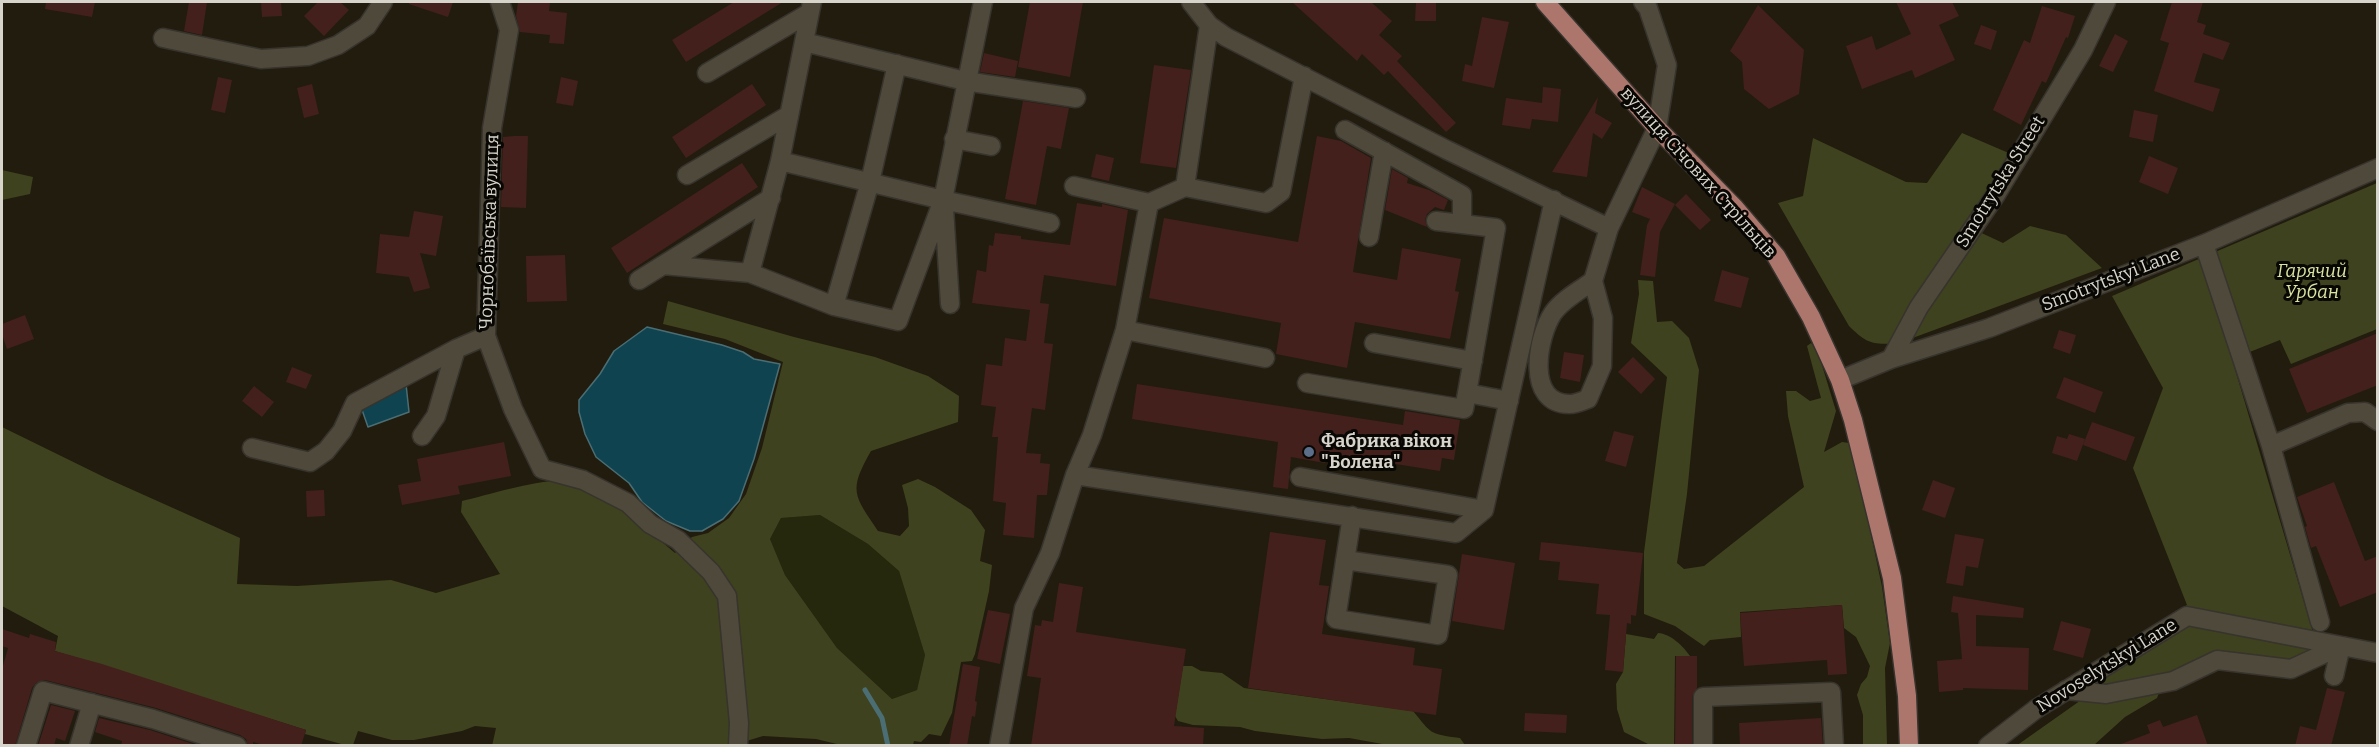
<!DOCTYPE html>
<meta charset="utf-8">
<style>
body{margin:0}
#map{position:relative;width:2379px;height:747px;overflow:hidden;background:#211c0e;font-family:Bitter,serif}
canvas{display:block}
.frame{position:absolute;inset:0;border:3px solid #d7d4cb;pointer-events:none}
</style>
<div id="map">
<canvas width="2379" height="747"></canvas>
<div class="frame"></div>
</div>
<script>
const ctx = document.querySelector('canvas').getContext('2d');
ctx.lineJoin = 'round';
function paint(path, color) {
  ctx.fillStyle = color;
  ctx.fill(path, 'evenodd');
}
function stroke(path, color, width, dash) {
  ctx.strokeStyle = color;
  ctx.lineWidth = width;
  ctx.lineCap = dash ? 'butt' : 'round';
  ctx.setLineDash(dash || []);
  ctx.stroke(path);
}
function drawText(font, color, halo, rows, align = 'center') {
  ctx.font = font + ' Bitter,serif';
  ctx.lineWidth = 6;
  ctx.setLineDash([]);
  ctx.textBaseline = 'middle';
  ctx.strokeStyle = halo;
  ctx.fillStyle = color;
  for (const [text, x, y, turn = 0] of rows) {
    ctx.save();
    ctx.translate(x, y);
    ctx.rotate((+turn || 0) * Math.PI / 180);
    ctx.textAlign = isNaN(turn) ? turn : align;
    if (halo) ctx.strokeText(text, 0, 0);
    ctx.fillText(text, 0, 0);
    ctx.restore();
  }
}
paint(new Path2D(`
 M820 515 868 544 899 571 925 655 917 690 892 699 837 648 785 575 770 539 781 518Z`), '#26280d');
paint(new Path2D(`
 M1962 133 2011 154 1973 229 2003 243 2030 226 2066 235 2102 268 1899 343C1873 345 1867 344 1849 326L1778 203 1803 196 1813 138 1906 182 1927 183Z
 M2 170 33 177 30 194 2 200Z
 M2377 183V329L2291 364 2280 340 2232 359 2318 649 2288 662 2166 675 2157 698 2125 717 2094 745 2016 746 2101 686 2092 667 2187 605 2133 468 2163 388 2112 296Z
 M1638 280 1653 281 1657 322 1672 321 1689 338 1699 370 1687 494 1677 563 1684 569 1704 566 1804 487 1788 416 1786 391H1796L1810 401 1821 398 1807 346 1811 343 1817 349 1836 411 1824 452 1842 442 1849 443 1856 462 1882 587 1890 643 1885 668 1887 745H1863V715L1857 695 1861 684 1867 677 1870 666 1856 637 1844 628 1842 605 1740 612 1741 637 1710 640 1704 646 1675 626 1644 614V552L1667 377 1631 343 1639 294Z
 M668 301 794 337 875 357 928 376 959 396 958 422 871 451C848 491 854 495 878 531L900 536 909 526 908 508 902 485 918 479 935 487 971 510 985 530 980 561 992 565 989 591 975 654 972 661 961 662 952 713 941 736 929 734 921 742 914 741 913 745H841L816 739 763 736 730 746H492L496 728 475 726 462 731 414 740H392L358 731 353 745H345L305 734 306 730 55 651 58 636 2 606V427L106 478 240 538 237 584 297 586 391 580 436 593 500 574 461 512 462 501C488 495 532 481 558 481 598 481 645 528 675 553L692 537 708 533 729 518 746 494 762 448 783 362 725 339 663 324ZM820 515 868 544 899 571 925 655 917 690 892 699 837 648 785 575 770 539 781 518Z
 M1658 633C1671 634 1683 646 1690 656H1675L1674 745H1650L1624 732 1617 709 1616 684 1623 672 1626 634 1654 639Z
 M1183 666H1192L1201 671 1222 673 1244 688 1413 711C1432 734 1429 734 1460 738L1465 745H1388L1349 738 1322 739 1255 731 1240 727 1193 725 1178 721 1175 716Z`), '#3f421e');
const water = new Path2D(`
 M647 327 722 345 743 352 754 359 780 364 754 459 739 501 723 519 702 531H690L666 521 642 502 629 483 596 457 585 434 579 412V400L600 374 614 351Z
 M406 384 409 412 368 427 361 407Z`);
paint(water, '#0f434f');
stroke(water, '#4b6e74', 1.5);
stroke(new Path2D(`
 M865 690 882 718 888 746`), '#4b6e74', 5);
paint(new Path2D(`
 M46 2H95L92 17 45 9Z
 M189 2H207L202 35 184 31Z
 M261 2H281L282 16 262 17Z
 M318 2H340L349 10 324 36 304 16Z
 M409 2H453L448 17 409 4Z
 M518 2 550 3 549 11 567 13 564 44 549 43 550 35 520 32 516 16Z
 M734 2H783L686 62 672 40Z
 M1030 2H1083L1070 77 1018 67Z
 M1292 2H1371L1392 21 1379 35 1402 56 1397 61 1456 123 1446 132 1388 71 1384 75 1362 54 1357 61Z
 M1416 2H1436V21H1415Z
 M1896 2H1952L1959 16 1939 25 1955 60 1915 78 1912 70 1862 89 1846 46 1872 36 1876 50 1911 34Z
 M2172 2H2203L2197 22 2206 25 2203 34 2230 43 2223 60 2203 53 2194 82 2220 89 2213 112 2154 91 2169 43 2160 40Z
 M1758 5 1804 50 1799 94 1769 109 1744 89 1742 62 1730 51Z
 M2042 6 2075 16 2068 38 2066 37 2046 83 2042 81 2021 125 1993 110 2024 40 2030 43Z
 M1482 17 1509 22 1494 88 1462 81 1465 64 1472 66Z
 M1981 25 1997 31 1991 50 1974 44Z
 M2115 34 2128 41 2113 72 2099 66Z
 M984 53 1018 61 1015 77 980 72Z
 M1154 65 1191 70 1176 168 1140 163Z
 M218 77 232 80 225 113 211 110Z
 M561 77 578 81 573 106 556 103Z
 M312 84 319 114 304 118 297 88Z
 M752 84 766 105 686 158 672 137Z
 M1543 87 1561 89 1558 122 1532 119 1530 129 1502 125 1506 98 1542 103Z
 M1598 97 1595 113 1612 123 1602 139 1593 133 1587 177 1552 172Z
 M1023 101 1069 108 1061 149 1047 146 1036 205 1005 199Z
 M2134 110 2158 115 2153 142 2129 137Z
 M514 136H528L526 208 501 207 503 137Z
 M1317 136 1341 141 1371 158 1353 272 1397 280 1402 248 1461 259 1455 291 1459 292 1450 339 1355 322 1347 368 1276 354 1281 323 1149 298 1164 218 1298 242Z
 M1096 154 1114 158 1109 181 1091 177Z
 M2149 156 2178 168 2168 194 2139 182Z
 M742 163 758 187 627 273 611 248Z
 M1392 169 1408 178 1407 183 1429 190 1448 200 1444 210 1435 207 1427 214 1425 220 1427 227 1385 210Z
 M1642 187 1675 204 1660 232 1655 277 1640 275 1647 225 1650 219 1632 212Z
 M1686 194 1711 220 1700 230 1675 205Z
 M1077 203 1102 207V204L1128 210 1116 286 1044 275 1040 303 1049 304 1044 343 1053 344 1045 410 1032 408 1026 453 1041 454 1040 463 1050 464 1047 495H1037L1034 538 1003 535 1006 503 993 501 998 437H992L996 407 981 405 986 364 1002 366 1005 338 1026 341 1030 310 972 303 977 270 986 272 989 245 993 246 995 233 1021 236V239L1070 245Z
 M414 211 443 216 436 256 420 253 430 288 414 292 409 277 376 273 380 234 409 237Z
 M565 255 567 301 527 302 526 256Z
 M1722 270 1749 278 1741 308 1714 301Z
 M25 315 34 339 7 349 2 334V324Z
 M2059 330 2076 335 2070 354 2053 348Z
 M2378 333V385L2307 413 2289 369Z
 M1564 352 1584 355 1580 382 1560 378Z
 M1633 357 1655 379 1641 394 1618 372Z
 M292 367 312 375 306 389 286 382Z
 M2064 377 2103 392 2095 413 2056 398Z
 M1137 384 1403 425 1405 411 1460 420 1454 460 1442 458 1440 471 1326 453 1325 463 1291 457 1288 489 1273 487 1278 442 1132 419Z
 M254 386 274 402 262 417 242 401Z
 M2092 422 2135 437 2126 461 2083 445Z
 M1614 431 1634 436 1626 467 1605 461Z
 M2069 434 2085 439 2077 461 2052 453 2057 436 2067 439Z
 M504 442 511 476 458 486 460 494 402 505 398 485 421 481 417 459Z
 M1933 480 1955 488 1945 518 1922 510Z
 M2334 482 2365 561 2378 556V592L2340 607 2316 546 2311 548 2305 527 2307 526 2297 497Z
 M324 490 325 516 307 517 306 491Z
 M1270 532 1326 540 1319 585 1329 586 1322 634 1415 648 1413 665 1442 669 1436 715 1248 688Z
 M1955 534 1984 539 1978 568 1966 566 1963 586 1946 583Z
 M1541 542 1643 553 1636 616 1631 615V624L1627 623 1623 672 1605 670 1610 615 1596 614 1599 584 1558 580 1560 562 1539 560Z
 M1462 554 1515 563 1504 630 1452 621Z
 M1059 583 1083 587 1076 632 1186 649 1174 726 1204 728 1203 746H1031L1041 678 1027 676 1035 625 1041 626 1042 620 1053 622Z
 M1953 596 2024 608 2023 618 1976 615V646L2029 648 2028 690 1963 688V690L1939 692 1937 661 1962 659 1958 613 1951 612Z
 M1842 605 1847 674 1828 675 1827 660 1744 666 1740 613Z
 M988 610 1010 614 1000 664 977 659Z
 M2061 621 2091 629 2083 658 2053 650Z
 M2 629 29 638 30 634 56 642 55 651 102 664 306 730 301 746H267L253 742V746H248L246 739 240 735 156 708 45 680 36 683 32 688 15 746H2V669L8 648 2 646Z
 M1676 656H1697V688L1692 697V746H1675Z
 M963 664 980 667 975 701 977 702 975 717 972 716 967 746H949Z
 M2327 688 2345 692 2331 746H2295L2300 726 2316 730Z
 M51 705 75 711 65 741 56 738 54 746H38Z
 M1525 713 1567 715 1566 733 1524 731Z
 M2197 715 2208 746H2121V744L2150 733 2147 725 2160 720 2163 727Z
 M99 718 150 730 199 746H121L122 741 95 732Z
 M1821 718 1823 746H1740L1739 723Z`), '#43201b');
const minor = new Path2D(`
 M500 2 509 30 492 128 486 336 513 409 542 469 583 480 628 503 650 524 678 540 711 572 727 596 739 723 738 746
 M812 2 780 161 943 200 983 2
 M1191 2 1209 25 1226 37 1447 150 1609 228
 M163 38 261 59 308 56 338 45 367 26 383 2
 M804 42 965 81 1076 98
 M707 73 809 13
 M1345 130 1462 195V223
 M954 139 991 146
 M687 175 789 115
 M1074 186 1149 203
 M1185 187 1266 203 1281 192 1304 76
 M943 200 1050 223
 M944 207 950 304
 M1436 221 1496 228 1467 393 1509 401
 M1369 237 1384 151
 M2204 244 2271 446 2320 622
 M663 265 750 273 834 306 898 321 943 200
 M750 273 780 161
 M639 280 771 198
 M1593 281C1580 290 1562 300 1553 313 1537 337 1525 405 1570 404 1576 404 1582 401 1588 399L1602 366 1603 318 1593 281 1609 228 1657 128 1667 65 1648 8 1643 2
 M834 306 870 182 897 64
 M1125 330 1265 358
 M1374 343 1473 361
 M1891 359 1919 307 1995 196 2083 50 2106 2
 M1840 380 1891 359 1989 328 2204 244 2378 168
 M1307 383 1464 409 1467 393
 M422 436 436 416 456 349
 M2271 446 2348 413 2365 412 2378 421
 M252 448 310 462 326 451 342 431 355 403 456 349 486 336
 M1075 475 1456 533 1484 510 1554 200
 M1300 477 1484 510
 M1345 560 1448 575 1438 635 1336 619 1352 516
 M2066 690 2106 694 2173 681 2217 660 2291 669 2341 646 2334 676
 M26 746 43 691 153 719 237 746
 M79 746 92 703
 M999 746 1024 608 1050 553 1075 475 1092 435 1125 330 1149 203 1185 187 1209 25
 M1703 746V697L1831 692 1834 746
 M1988 746 2036 709 2187 616 2378 653`);
const major = new Path2D(`
 M1545 2 1657 128 1735 208 1776 256 1811 317 1840 380 1853 420 1892 578 1907 696 1909 746`);
stroke(minor, '#37332d', 21);
stroke(major, '#37332d', 21);
stroke(minor, '#4e493a', 18);
stroke(major, '#ac766d', 18);
for (const [x, y, r, color] of [
 [1309,452,6,"#5c6f8a"]
]) {
  const dot = new Path2D();
  dot.arc(x, y, r, 0, 2 * Math.PI);
  ctx.fillStyle = color;
  ctx.fill(dot);
  stroke(dot, '#080703', 2);
}
drawText('18px', '#d7d4cb', '#080703', [
 ["вулиця Січових Стрільців",1698,173,48],
 ["Smotrytska Street",2001,182,-58],
 ["Чорнобаївська вулиця",490,232,-88],
 ["Smotrytskyi Lane",2111,280,-21],
 ["Novoselytskyi Lane",2107,666,-32]
]);
drawText('italic 18px', '#dce4a1', '#080703', [
 ["Гарячий",2312,272],
 ["Урбан",2312,293]
]);
drawText('bold 18px', '#d7d4cb', '#080703', [
 ["Фабрика вікон",1321,442],
 ["\"Болена\"",1321,463]
], 'left');
</script>
